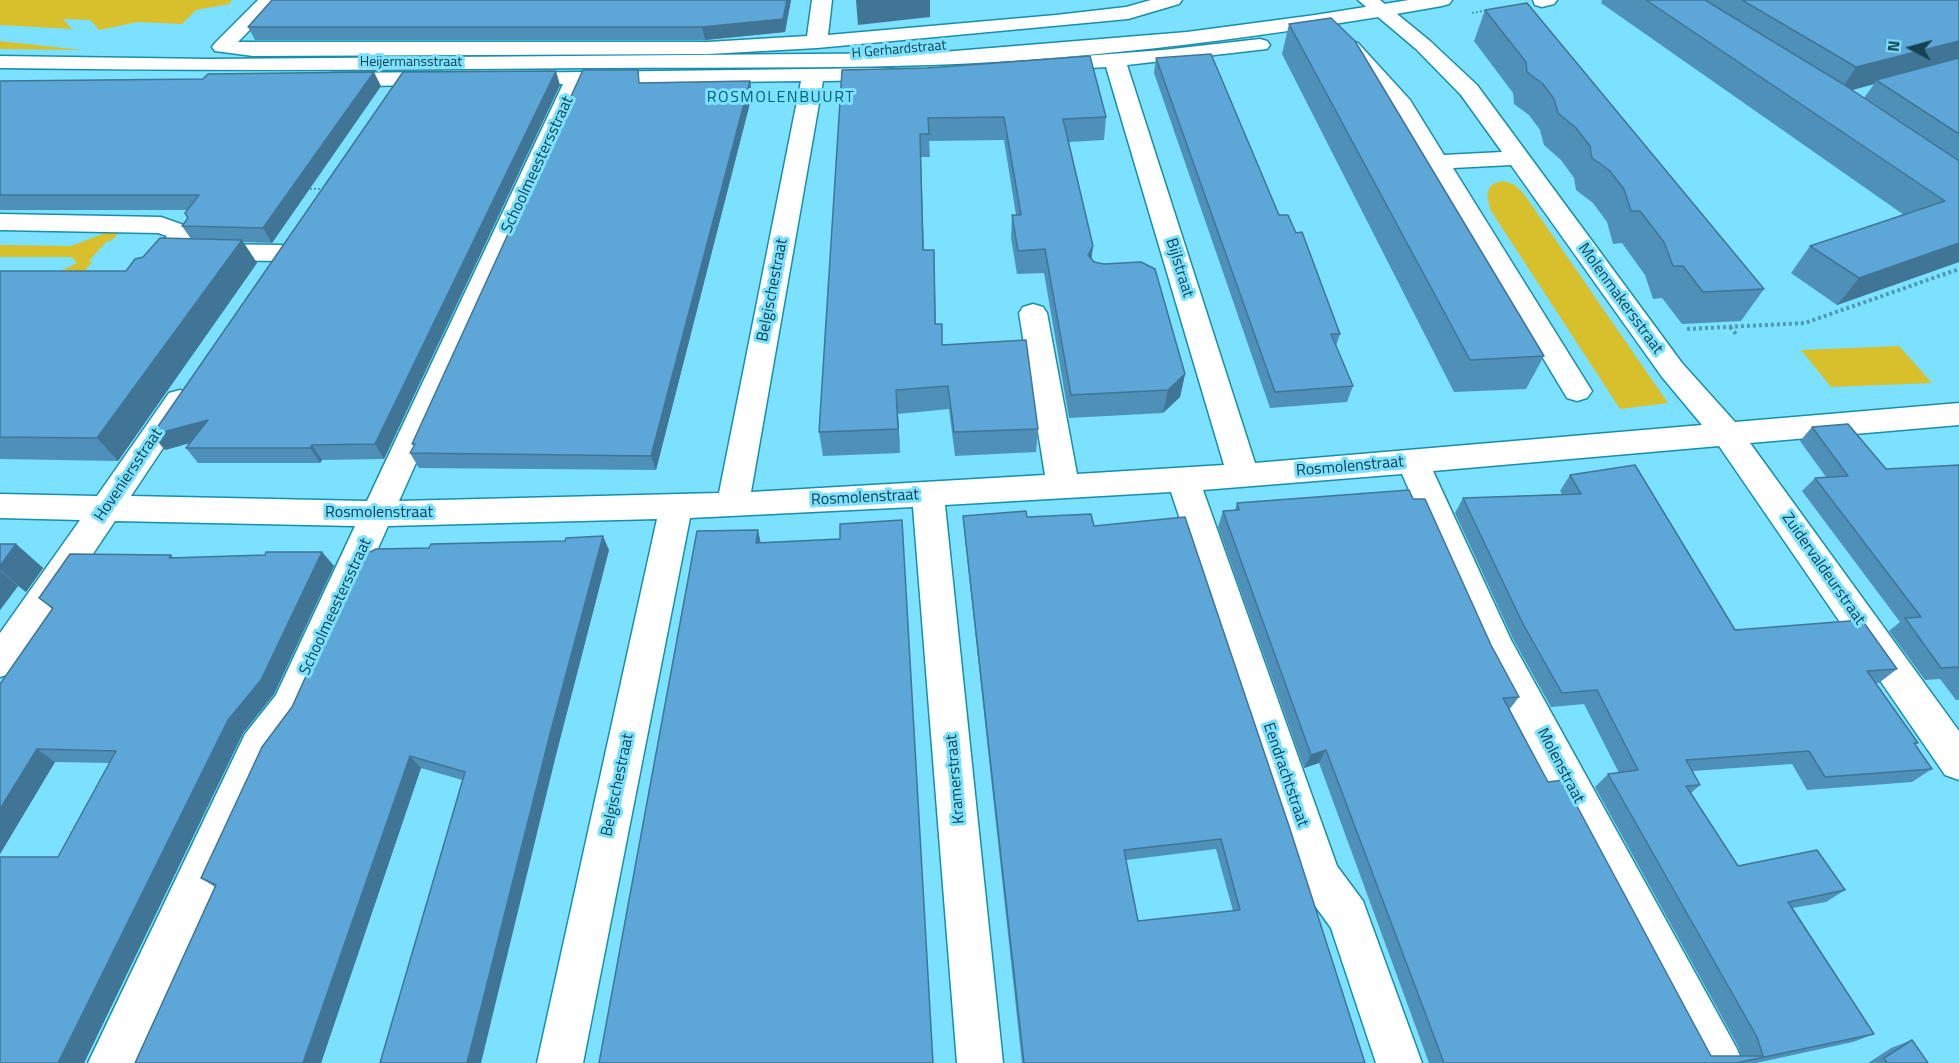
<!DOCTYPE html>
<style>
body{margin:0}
#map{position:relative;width:1959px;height:1063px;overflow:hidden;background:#7be1fe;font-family:"Titillium Web",sans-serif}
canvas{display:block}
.north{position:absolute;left:1881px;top:18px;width:60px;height:60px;-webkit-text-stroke:4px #7be1fe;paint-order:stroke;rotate:276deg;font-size:16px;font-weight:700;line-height:24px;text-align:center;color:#15424e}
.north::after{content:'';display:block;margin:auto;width:21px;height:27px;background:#15424e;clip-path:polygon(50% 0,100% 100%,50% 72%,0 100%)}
</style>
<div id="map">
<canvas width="1959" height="1063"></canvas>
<div class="north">N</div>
</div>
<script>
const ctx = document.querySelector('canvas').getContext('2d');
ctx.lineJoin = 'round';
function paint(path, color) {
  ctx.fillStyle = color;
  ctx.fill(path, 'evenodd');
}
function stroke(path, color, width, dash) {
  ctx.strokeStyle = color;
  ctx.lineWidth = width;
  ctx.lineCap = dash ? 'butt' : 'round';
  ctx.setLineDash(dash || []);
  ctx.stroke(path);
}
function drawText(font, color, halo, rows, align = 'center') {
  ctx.font = font + ' "Titillium Web",sans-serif';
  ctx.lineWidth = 6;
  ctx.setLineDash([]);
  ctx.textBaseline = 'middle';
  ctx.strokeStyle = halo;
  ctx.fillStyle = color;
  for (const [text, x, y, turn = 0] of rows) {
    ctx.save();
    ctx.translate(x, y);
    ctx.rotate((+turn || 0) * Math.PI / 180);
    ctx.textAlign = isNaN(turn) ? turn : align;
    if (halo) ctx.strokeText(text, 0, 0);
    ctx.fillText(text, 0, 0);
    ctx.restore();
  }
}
paint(new Path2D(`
 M0 0H232L229 4 196 10 182 24 138 22 99 30 90 20 63 19 72 29 0 25Z
 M0 41 82 50 0 49Z
 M1504 181 1515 185 1524 194 1668 403 1620 409 1491 211C1486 196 1484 183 1504 181Z
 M113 230H122L111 241H107L89 261 92 262 82 274H54L77 263 72 257H0V245L71 246Z
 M1899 346 1932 383 1831 387 1801 350Z`), '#d8bf2c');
const minor = new Path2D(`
 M258 0H279L238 42H708L807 36 812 0H832L828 35 1056 15 1126 7 1151 0H1182L1179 4 1128 19 817 48 708 54 253 56 215 51 212 47 215 43Z
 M1358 0H1380L1430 41 1477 85 1682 363 1735 422 1959 403V425L1750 443 1959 731V780L1945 775 1719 446 1433 471 1511 640 1736 1047 1743 1063H1695L1483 658 1402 474 1203 490 1337 866 1363 901 1422 1063H1376L1331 928 1305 892 1299 878 1171 492 945 505 1003 1063H957L913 507 690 518 583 1063H537L657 519 388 526 302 719 273 758 135 1063H88L245 734 276 695 355 526 115 521 13 673 0 677V633L80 520 0 518V494L97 496 169 393 180 390 191 393 195 400 131 496 367 501 563 84 515 85 507 83 504 78 507 73 886 68 894 69 897 74 894 79 886 80 823 81 751 492 1045 475 1019 313 1023 307 1033 304 1043 307 1047 313 1077 474 1224 465 1106 67 1045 71 1037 70 1034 65 1037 60 1045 59 1163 50 1260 39 1267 41 1270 45 1267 49 1127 65 1255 463 1702 425 1662 377 1511 165 1453 168 1592 391 1587 398 1577 401 1567 398 1393 108 1341 47 1344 43 1351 41 1358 43 1410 100 1444 155 1502 152 1461 95 1416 49ZM801 81 719 493 399 501 585 84Z
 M1533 0H1557L1554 4 1542 7 1535 5Z
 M442 72 450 74 453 79 450 84 332 87 324 85 321 80 324 75 332 73Z
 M0 214 161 217 192 228 196 233 160 278 151 280 142 278 138 272 167 236 158 233 0 230Z
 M204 244 281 245 290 247 294 253 290 259 281 261 204 260 195 258 191 252 195 246Z`);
const major = new Path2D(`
 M1409 0H1452L1449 4 1442 6C1273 36 1101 59 930 65 816 69 702 67 588 68 392 70 196 71 0 68V56L209 59 930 53 1187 32 1315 15Z`);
stroke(minor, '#178eaa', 3);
stroke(major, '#178eaa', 3);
stroke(new Path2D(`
 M1472 13 1488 10
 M306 189H325`), '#4e9bb1', 2, [2, 2]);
stroke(new Path2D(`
 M1730 327 1736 334
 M1687 329 1805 323 1959 269`), '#4e9bb1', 4, [3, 3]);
paint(minor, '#fff');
paint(major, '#fff');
paint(new Path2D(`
 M272 0H791L785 32 705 40H255L248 27Z
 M1602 0H1959V262L1837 305 1791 273 1810 246 1904 215 1601 3ZM1874 84 1864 98 1852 90Z
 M1485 10 1764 289 1741 321 1682 324 1662 298 1653 299 1645 275 1622 243 1613 244 1607 222 1593 203 1576 190 1574 178 1561 160 1544 145 1540 130 1529 115 1514 104 1513 93 1474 41Z
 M1289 24 1544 356 1526 389 1454 392 1282 54Z
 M1156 58 1279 215 1340 334 1336 346 1353 386 1347 402 1270 408 1154 73Z
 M842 70 1106 117 1104 140 1069 142 1093 246 1091 259 1185 374 1180 397 1163 413 1069 418 1044 273 1017 274 1011 238 1012 215H1016L1004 140 929 141 930 157H921L924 250H934L936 324 943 345 1038 429 1036 452 955 456 949 409 898 414 900 453 823 456 819 432Z
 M0 81 381 86 272 243 243 242 257 263 118 461 0 459V271H126L143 257 191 239 182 226 188 218 187 210H0Z
 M750 81 752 95 656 470 419 468 410 453 414 446 412 444 642 83Z
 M560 85 384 459 322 460 320 463H198L186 448 189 443 165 450Z
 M1812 427 1886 469 1959 465V700H1956L1940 679 1925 680 1889 631 1900 622 1802 491 1815 478 1826 477 1800 441Z
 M1570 475 1735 630 1897 669 1879 683H1876L1918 743 1915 744 1932 769 1912 782 1807 790 1792 764 1693 771 1700 785 1691 793 1738 866 1845 890 1826 902 1793 908 1874 1034 1853 1042 1756 1063H1429L1319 763 1304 768 1218 527 1223 511 1235 510 1237 503 1413 499 1519 697 1509 710 1548 782 1711 1056H1741L1738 1046 1595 787 1608 774 1619 773 1584 704 1551 707 1513 639 1455 513 1463 498 1562 494 1560 491Z
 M963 516 1027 517 1094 526 1365 1063H1022L964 529ZM1216 849 1233 911 1138 921 1126 860Z
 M0 544H16L43 568 26 592 18 586 0 610Z
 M609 550 558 747 462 780 421 768 321 1063H135L215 887 201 878Z
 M322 552 334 566 274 694 243 733 84 1063H0L58 857 110 763 55 762 0 854V684L52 609 39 598 171 555 174 558 265 555Z
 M1912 1040 1928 1063H1868L1891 1048Z`), '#4f90b9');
paint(new Path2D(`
 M787 0H791L785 32 705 40 702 27Z
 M856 0H930V17L858 25Z
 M1959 41V62L1876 80 1874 84 1838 94 1856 67Z
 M556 71 560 85 384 459 375 444Z
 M374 72 381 86 272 243 263 228Z
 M750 81 752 95 656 470 651 456Z
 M242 240 257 263 118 461 97 438Z
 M1959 243V262L1837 305 1859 278Z
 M1093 246 1090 270 1088 255Z
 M1185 374 1180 397 1163 413 1168 390Z
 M896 390 898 414 900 453 898 429Z
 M208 420 219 435 165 450 152 435Z
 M312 445 322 460 320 463 310 448Z
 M758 530 761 544 756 543Z
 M603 536 609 550 558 747 481 1063H467L550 734Z
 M16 544 43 568 26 592 0 570V566Z
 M322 552 334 566 274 694 243 733 84 1063H58L228 720Z
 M0 571 18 586 0 610Z
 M37 749 55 762 0 854V809Z
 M1326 750 1319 763 1304 768 1311 755Z
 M410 756 421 768 321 1063H303Z`), '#407596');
const building = new Path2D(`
 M272 0H787L783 19 702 27H248Z
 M1646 0H1705L1843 84 1959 161V243L1859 278 1810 246 1945 201Z
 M1742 0H1959V41L1856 67Z
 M1527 3 1764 289 1703 292 1683 266H1673L1664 242 1640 211H1631L1624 189 1609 170 1592 158 1590 146 1576 128 1558 113 1554 99 1543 84 1527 72 1526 62 1485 10Z
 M1331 18 1355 41 1544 356 1470 360 1289 24Z
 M1211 54 1279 215H1288L1296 233 1302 232 1340 334H1331L1353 386 1275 392 1156 58Z
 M1090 56 1106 117 1063 119 1093 246 1088 255 1094 262 1104 264 1141 262 1155 269 1185 374 1168 390 1071 395 1045 249 1018 251 1012 215H1021L1004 117 928 118 929 134H920L923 250H934L935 324H942V345L1026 340 1038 429 954 432 948 386 896 390 898 429 819 432 842 70 927 68Z
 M1959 58V134L1876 80Z
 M583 70H638L639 83 750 81 651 456 410 453 415 444H412Z
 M556 71 375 444 312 445 310 448H186L208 420 152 435 403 72Z
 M374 72 263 228 182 226 188 218 185 213 199 195H0V81L203 79 208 74Z
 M160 238 242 240 97 438 0 437V271H126L135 259 143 257Z
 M1848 424 1886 469 1959 465V669L1957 667 1941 668 1905 618 1921 617 1815 478 1848 476 1812 427Z
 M1635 465 1735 630 1862 620 1897 669 1867 671 1918 743H1914L1932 769 1825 777 1809 751 1686 760 1700 785 1686 786 1738 866 1817 850 1845 890 1788 902 1874 1034 1736 1063H1444L1326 750 1311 755 1223 511 1239 510 1237 503 1409 490 1413 499H1425L1491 645 1519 697 1503 698 1548 782 1563 780 1711 1056H1763L1757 1037 1608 774 1638 770 1597 690 1562 693 1523 624 1463 498 1581 494 1570 475Z
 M1026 511 1027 517 1091 514 1094 526 1185 517 1290 829 1365 1063H1024L963 516ZM1221 839 1240 910 1138 921 1124 850Z
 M902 520 933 1063H599L697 531 758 530 756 543 840 539V524Z
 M603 536 550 734 467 1063H380L465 772 410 756 303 1063H135L216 885 201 878 262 747 292 707 362 552H370L376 549 429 548 431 544 565 541 566 538Z
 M0 544H16L0 566Z
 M266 552H322L261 680 228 720 58 1063H0V857H58L116 751 37 749 0 809V684L53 608 39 598 70 554 171 555 169 558 265 555Z
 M1912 1040 1928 1063H1887L1884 1058Z`);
paint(building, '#5ca7d7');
stroke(building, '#407596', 1.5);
drawText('14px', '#15424e', '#7be1fe', [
 ["H Gerhardstraat",899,50,-5],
 ["Heijermansstraat",411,63]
]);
ctx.letterSpacing = '1.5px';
drawText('16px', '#006175', '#7be1fe', [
 ["ROSMOLENBUURT",781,98]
]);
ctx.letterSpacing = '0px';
drawText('16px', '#15424e', '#7be1fe', [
 ["Schoolmeestersstraat",538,165,-65],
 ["Bijlstraat",1179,268,73],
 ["Belgischestraat",773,290,-79],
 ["Molenmakersstraat",1620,299,54],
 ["Rosmolenstraat",1350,467,-5],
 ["Hoveniersstraat",129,475,-56],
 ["Rosmolenstraat",865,498,-3],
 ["Rosmolenstraat",379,513],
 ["Zuidervaldeurstraat",1823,569,55],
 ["Schoolmeestersstraat",336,607,-65],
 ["Molenstraat",1560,766,62],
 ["Eendrachtstraat",1285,775,71],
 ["Kramerstraat",956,779,-95],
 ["Belgischestraat",618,785,-78]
]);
</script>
